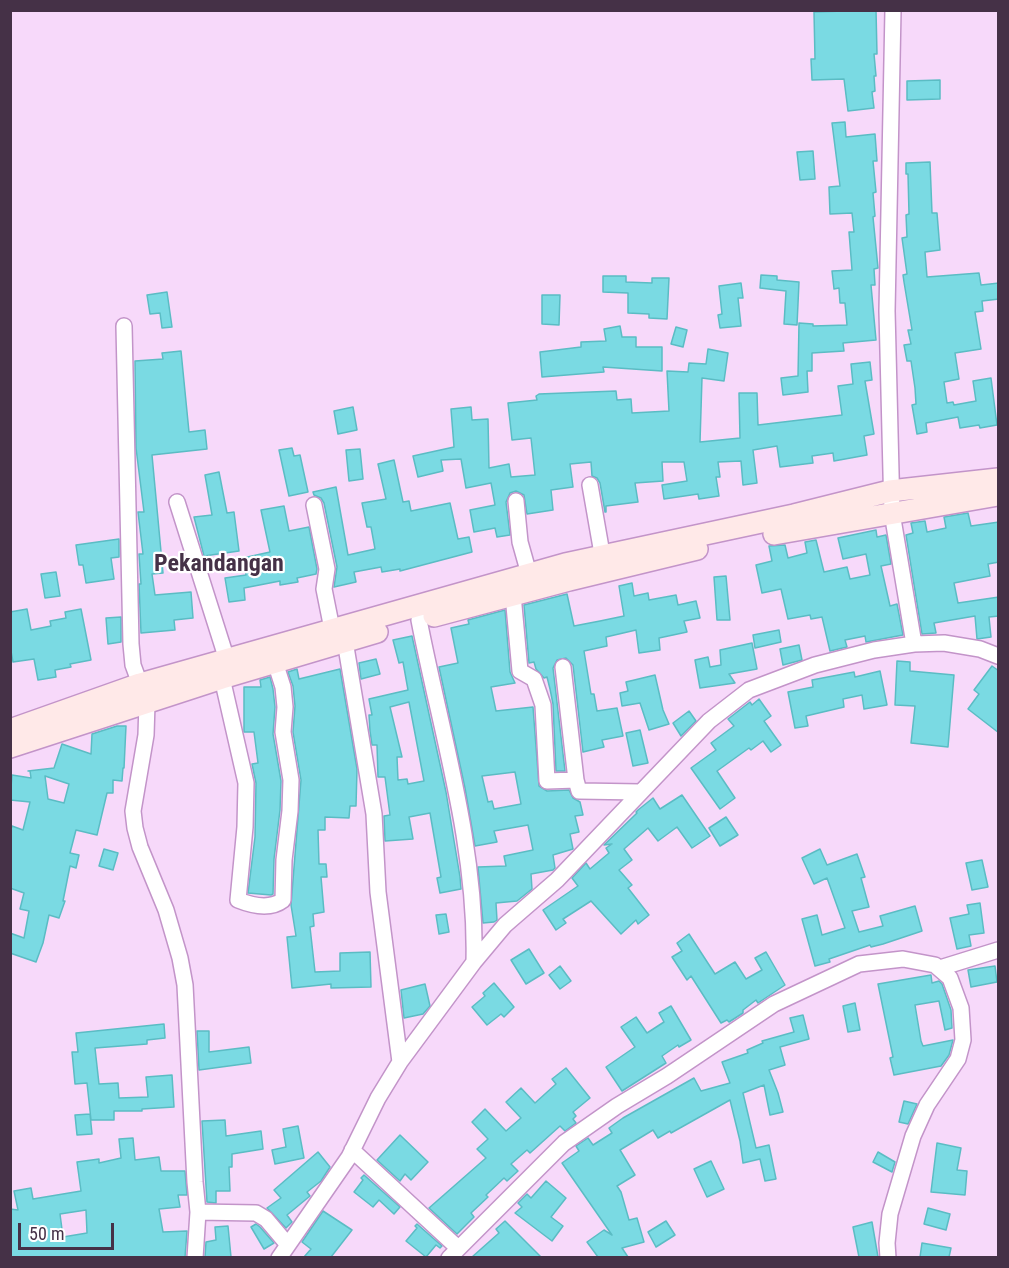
<!DOCTYPE html>
<style>
body{margin:0}
#map{position:relative;width:1009px;height:1268px;overflow:hidden;background:#f7d9fa;font-family:"Roboto Condensed",sans-serif}
canvas{display:block}
.frame{position:absolute;inset:0;border:12px solid #453147;pointer-events:none}
.scale{position:absolute;left:18px;top:1223px;width:96px;height:27px;box-sizing:border-box;border:3px solid #453147;border-top:0;padding-left:8px;font-size:18px;line-height:21px;white-space:nowrap;color:#453147;-webkit-text-stroke:4px #fff;paint-order:stroke}
</style>
<div id="map">
<canvas width="1009" height="1268"></canvas>
<div class="frame"></div>
<div class="scale">50 m</div>
</div>
<script>
const ctx = document.querySelector('canvas').getContext('2d');
ctx.lineJoin = 'round';
function paint(path, color) {
  ctx.fillStyle = color;
  ctx.fill(path, 'evenodd');
}
function stroke(path, color, width, dash) {
  ctx.strokeStyle = color;
  ctx.lineWidth = width;
  ctx.lineCap = dash ? 'butt' : 'round';
  ctx.setLineDash(dash || []);
  ctx.stroke(path);
}
function drawText(font, color, halo, rows, align = 'center') {
  ctx.font = font + ' "Roboto Condensed",sans-serif';
  ctx.lineWidth = 4.5;
  ctx.setLineDash([]);
  ctx.textBaseline = 'middle';
  ctx.strokeStyle = halo;
  ctx.fillStyle = color;
  for (const [text, x, y, turn = 0] of rows) {
    ctx.save();
    ctx.translate(x, y);
    ctx.rotate((+turn || 0) * Math.PI / 180);
    ctx.textAlign = isNaN(turn) ? turn : align;
    if (halo) ctx.strokeText(text, 0, 0);
    ctx.fillText(text, 0, 0);
    ctx.restore();
  }
}
const building = new Path2D(`
 M876 10 877 54H874L876 76H874L875 91 872 92 874 108 848 111 844 79 812 80 811 59H815L814 12Z
 M940 80V99L907 100V81Z
 M845 122 846 137 875 134 877 161H873L876 192 873 193 875 216 873 217 878 268 874 269 875 285H871L876 340 843 343 844 351 812 353V371H807L808 392 783 395 781 378 798 376 799 323 813 324V326L847 325 845 303H840L839 288 834 289 832 271 852 270 849 232H854L852 213 830 214 829 187 840 186 832 123Z
 M813 151 815 179 800 180 797 152Z
 M930 162 932 213H937L940 250 925 252 927 277 979 273 981 285 999 283V299L982 301 983 311 975 312 981 349 955 353 959 379 944 382 947 403 953 402 954 405 976 401 973 381 991 378 997 425 980 428 979 425 960 428 958 417 926 423 927 432 917 434 912 405 916 404 915 388 911 361H907L904 345 911 344 908 330H912L904 282 903 275 907 274 902 238 907 237 906 215 909 214 908 174H906V163Z
 M761 275 777 276V280L799 282 797 325 784 324 786 291 760 288Z
 M603 276H626V282L652 283V278H669L667 319 649 318V314L628 313V293L603 292Z
 M741 283 743 298H738L741 326 720 328 718 315 722 314 719 286Z
 M167 292 172 327 162 328 160 313 150 314 147 295Z
 M542 295H560L559 325 542 324Z
 M620 326 622 337H636V347H662V371L603 367 604 372 542 377 540 352 581 347V342L606 341 604 329Z
 M676 327 687 330 683 347 671 344Z
 M708 349 728 353 724 381 702 378 700 442 740 438 739 393H757L758 425 842 415 838 386 853 384 851 364 870 362 872 380 865 381 874 434 864 436 867 455 834 461 833 453 812 456 813 463 780 467 777 446 753 450 757 483 743 485 741 461 718 462 720 477H716L719 496 699 499 698 494 664 499 662 485 687 481 684 462H662L663 481 635 483 638 502 606 506V512H605L600 483 597 478 592 476 591 462 570 464 573 487 551 490 553 510 527 514 524 495 516 491 510 493 506 502 510 535 497 537 495 528 474 532 470 510 495 505 491 483 466 488 461 459 441 460 443 471 418 477 413 456 454 447 451 409 471 407 472 420 488 419 489 468 509 464 511 477 535 475 531 438 512 440 508 403 537 400 536 396 539 394 616 391 617 400 631 399 632 413 669 411 667 371 688 372 689 363 706 364Z
 M181 351 189 432 205 430 207 449 152 455 163 573 152 574 155 595 191 592 193 618 174 620 175 630 141 633 139 584H141L139 554H143L138 512H144L136 448 135 361 163 359 162 353Z
 M353 407 357 430 338 434 334 411Z
 M292 448 294 456 300 455 308 492 289 496 279 450Z
 M360 449 363 479 349 481 346 450Z
 M394 460 403 502 409 501 411 511 450 503 458 539 469 537 472 552 400 571V569L382 572 381 567 354 572 356 582 334 587 337 567 324 503 321 498 314 495 313 492 336 487 348 555 375 549 371 527H367L362 503 386 499 378 464Z
 M219 472 227 513 234 512 239 551 204 556 194 517 212 515 205 475Z
 M284 506 289 531 309 527 317 569 316 574 297 578 298 582 280 585V581L244 588 245 600 229 602 225 578 246 575 243 558 270 552 261 510Z
 M968 513 971 526 999 522V562L988 564 990 576 954 583 958 603 999 597V616L989 617 991 637 977 639 975 616 934 623 936 633 922 634 906 535 913 533 911 523 925 521 927 532 946 528 944 517Z
 M876 530 877 537 886 535 891 564 881 566 890 606 897 604 903 635 866 642 865 636 845 640 847 647 830 651 822 617 811 619 810 615 788 619 781 589 762 593 756 565 772 561 769 546 785 545 788 558 807 553 805 542 816 540 824 572 847 567 850 579 870 575 866 554 843 559 838 538Z
 M119 539V557L111 558 114 579 86 583 83 565H79L76 545Z
 M56 572 60 596 45 598 41 574Z
 M726 576 730 620H717L714 577Z
 M632 583 634 596 648 593 649 600 676 595 678 605 696 601 700 618 684 621 687 632 659 638 660 650 639 653 636 630 606 637 607 646 584 651 591 694H594L597 711 617 708 623 736 602 740 604 747 583 752 573 665 566 658 557 660 553 668 565 771H556L553 704 550 689 547 677 544 678 536 669 534 662 529 663 524 605 567 594 574 626 600 621 624 616 619 586Z
 M27 609 31 630 51 626 50 621 66 618 65 612 81 609 91 660 70 664 71 667 55 670 56 677 38 680 34 659 13 662 10 646V612Z
 M505 610 510 672 515 683 491 687 496 711 533 707 539 786 547 791 569 790 573 798 580 802 583 815 575 816 579 832 570 834 573 849 553 855 555 868 553 870 531 874 532 889 517 901 496 903 497 920 494 922 483 923 478 867 506 866 504 856 533 850 528 825 494 831 497 842 475 846 465 788 439 667 458 663 451 628 469 624 468 620ZM515 772 521 804 494 809 492 801 488 802 482 776Z
 M121 617V642L108 644 106 618Z
 M779 630 781 642 755 648 753 635Z
 M412 636 446 792 460 877 461 889 440 893 437 878 441 877 430 813 409 817 413 839 385 841 384 816 390 815 385 777H378L377 745H372L370 731 369 715H372L369 699 408 690 403 662 399 663 393 640ZM409 702 424 781 408 784 407 779 398 780 397 757H402L390 707Z
 M752 643 757 669 729 674 735 683 700 688 695 660 708 657 710 667 721 665 720 650Z
 M799 645 802 660 783 665 780 649Z
 M376 659 380 674 361 679 359 663Z
 M897 661 910 662V671L954 675 948 747 911 743 915 706 895 705Z
 M992 666 999 671V733L968 709 979 694 974 690Z
 M297 669 299 679 340 669 357 769 356 806H350L349 818 325 817V830H318L319 864H326L327 877H321L324 912 313 914 314 926 310 927 315 972 340 971V953L370 952 371 987 331 988V984L292 988 287 937 296 936 291 905 301 780 293 732 295 706 293 686 288 672Z
 M880 671 887 705 864 709 862 695 843 699 844 707 806 716 808 726 795 728 788 692 813 687 812 680 854 672 855 677Z
 M655 675 663 710 669 724 649 730 640 703 622 706 620 693 628 691 626 682Z
 M270 677 273 689 275 707 273 734 281 781 280 810 274 859 273 894 271 895 248 893 255 837 256 783 252 764 258 763 254 732H244V687H261L260 680Z
 M759 699 771 716 764 721 781 745 771 752 763 741 751 750 749 748 717 771 735 798 720 809 691 768 716 750 711 743 734 726 728 719 750 702 752 705Z
 M689 711 696 721 681 736 673 723Z
 M117 726H126L124 768H123L122 781 113 780V793H107L97 835 76 830 70 853 79 855 76 868 70 866 63 901H65L59 918 49 915 43 943 36 962 10 953V933L24 938 29 911 20 909 24 893 10 888V832L12 826 23 830 30 802 10 800 12 775 31 778 30 771H28L54 768 62 744 91 754 92 734ZM45 776 69 784 64 803 48 799Z
 M640 730 648 763 633 766 626 733Z
 M682 795 710 836 692 848 677 827 658 841 648 828 624 849 632 860 619 870 632 885 628 888 649 915 638 924 636 920 621 934 591 901 563 919 566 923 556 930 543 910 578 886 572 878 586 863 590 869 609 853 606 848 612 844 604 845 637 813 636 812 638 810 653 798 660 809Z
 M726 817 738 835 720 846 709 828Z
 M104 849 118 853 113 870 99 866Z
 M820 849 827 865 857 854 865 877 861 878 869 907 852 911 859 932 883 926 880 916 915 906 922 931 883 944 871 947 870 945 829 959 830 962 815 966 802 919 817 915 822 935 845 928 827 878 814 884 802 858Z
 M982 860 988 887 972 890 966 863Z
 M980 903 984 933 969 935 971 946 957 949 950 918 969 914 967 905Z
 M446 914 449 932 439 934 436 915Z
 M689 934 715 974 735 962 746 979 762 970 755 958 766 952 785 985 758 1003 756 1000 743 1010V1013L729 1022 727 1020 721 1023 691 976 687 980 672 957 682 951 677 943Z
 M529 949 544 973 526 984 511 960Z
 M560 966 571 981 560 989 549 975Z
 M995 966 997 982 971 987 968 970Z
 M931 975 932 983 939 981 942 984 951 1010 952 1028 945 1030 939 1001 915 1005 921 1041 923 1046 953 1040 949 1055 941 1066 894 1075 890 1058 893 1057 878 984Z
 M494 983 514 1007 504 1017 501 1014 487 1025 472 1007 485 996 483 993Z
 M425 984 430 1006 423 1014 404 1018 401 990Z
 M855 1003 860 1030 848 1032 843 1006Z
 M671 1006 691 1040 679 1047 678 1045 662 1056 666 1063 622 1091 606 1067 635 1047 621 1027 636 1017 647 1033 664 1022 659 1013Z
 M803 1015 809 1039 780 1047 785 1065 769 1070 778 1093 783 1112 770 1115 764 1085 743 1093 756 1148 769 1145 776 1179 765 1181 760 1159 743 1163 740 1141 730 1100 671 1133 670 1131 658 1138 653 1130 620 1150 635 1175 617 1186 621 1192 629 1220 637 1218 644 1242 622 1248 628 1257H598L587 1242 604 1230 612 1235 562 1163 579 1151 576 1146 588 1138 593 1145 612 1133 609 1128 623 1118 694 1078 701 1091 730 1083 722 1062 748 1053 747 1050 763 1043 762 1041 794 1032 790 1018Z
 M164 1024 165 1038 147 1040V1044L95 1048 99 1084 118 1083 119 1098 148 1097 146 1077 172 1075 174 1107 142 1109V1111H114V1120H91L87 1083 75 1084 72 1052H78L76 1033Z
 M197 1031H209V1052L249 1047 251 1063 199 1070Z
 M566 1068 590 1098 573 1112 576 1116 573 1119 576 1123 565 1131 560 1126 530 1153 527 1150 511 1164 518 1171 507 1181 504 1178 486 1195 488 1197 471 1213 474 1217 457 1234 429 1208 486 1158 477 1149 488 1139 472 1122 485 1109 506 1131 521 1118 506 1102 521 1088 535 1103 556 1084 552 1079Z
 M904 1101 917 1104 908 1124 899 1122Z
 M90 1114 92 1134 77 1135 75 1115Z
 M225 1120 226 1136 261 1131 263 1149 232 1154V1167H229L230 1191H216V1203L207 1202 202 1121Z
 M298 1126 304 1158 275 1164 272 1150 286 1147 283 1129Z
 M400 1135 428 1162 411 1180 405 1174 400 1181 377 1160Z
 M133 1138 135 1160 159 1157 161 1171H185L187 1195H178L180 1207 159 1209 163 1232 187 1231 185 1257H10V1209L18 1210 14 1191 31 1188 33 1199 81 1191 77 1162 99 1159V1163L121 1158 119 1139ZM86 1210 87 1233 63 1237 60 1214Z
 M937 1143 961 1148 957 1170 967 1171 965 1195 931 1192Z
 M318 1152 330 1167 321 1181 307 1192 310 1196 287 1215 292 1222 286 1228 267 1208 281 1198 274 1190Z
 M878 1152 895 1162 892 1172 873 1162Z
 M711 1161 724 1189 707 1197 694 1169Z
 M364 1175 400 1207 394 1214 379 1200 373 1207 354 1192 363 1180 361 1178Z
 M546 1181 566 1198 551 1217 563 1226 552 1241 515 1213 522 1207 518 1203 527 1194 531 1198Z
 M928 1208 950 1214 946 1230 924 1224Z
 M323 1211 352 1230 331 1257H304L311 1249 302 1242Z
 M505 1221 541 1257H472L499 1233 496 1229Z
 M666 1221 675 1235 656 1247 648 1232Z
 M872 1222 878 1257H859L853 1227Z
 M256 1224 260 1227 274 1243 264 1249 251 1227Z
 M417 1224 442 1246 440 1248 436 1245 426 1257 406 1241 417 1228 415 1226Z
 M228 1226 231 1257H205L206 1242 216 1240 215 1227Z
 M922 1243 951 1248 949 1257H920Z`);
paint(building, '#7adae3');
stroke(building, '#5bbcc4', 1.5);
const street = new Path2D(`
 M893 10 887 311 892 513 914 644
 M124 326 131 644 133 665 140 684
 M590 485 604 565
 M516 501 520 542 529 574
 M177 502 227 660
 M314 505 327 569 324 589 332 629
 M513 595 520 671 534 679 543 705 547 781 576 780
 M419 620C441 733 477 846 474 962
 M345 641 374 814 378 892 400 1062
 M563 667 576 780 579 791 640 792
 M222 678 246 783 245 827 238 900C253 906 270 910 283 900L284 860 290 811 291 780 283 732 285 707 283 687 275 662
 M147 703 146 735 133 811 135 828 140 847 166 910 180 958 185 985 195 1182 198 1212 195 1258
 M940 968 998 950
 M352 1150 458 1248
 M198 1212 256 1213 266 1219 288 1245
 M279 1258 349 1157 378 1098 400 1062 474 962 505 925 557 880 709 721 749 690 815 665 874 650 914 644 944 643 980 649 998 656
 M449 1258 564 1143 617 1106 667 1076 774 1004 859 964 903 959 935 965 950 978 961 1008 963 1040 958 1059 927 1105 913 1136 890 1214 887 1243 888 1258`);
const secondary = new Path2D(`
 M774 534 998 495
 M434 616 569 580 697 549
 M10 730 140 684 565 564 794 515 890 491 998 479
 M10 747 222 678 377 632`);
stroke(street, '#c394c9', 18);
stroke(secondary, '#c394c9', 24);
stroke(street, '#fff', 15);
stroke(secondary, '#ffe9e8', 21);
drawText('bold 24px', '#453147', '#fff', [
 ["Pekandangan",219,565]
]);
</script>
